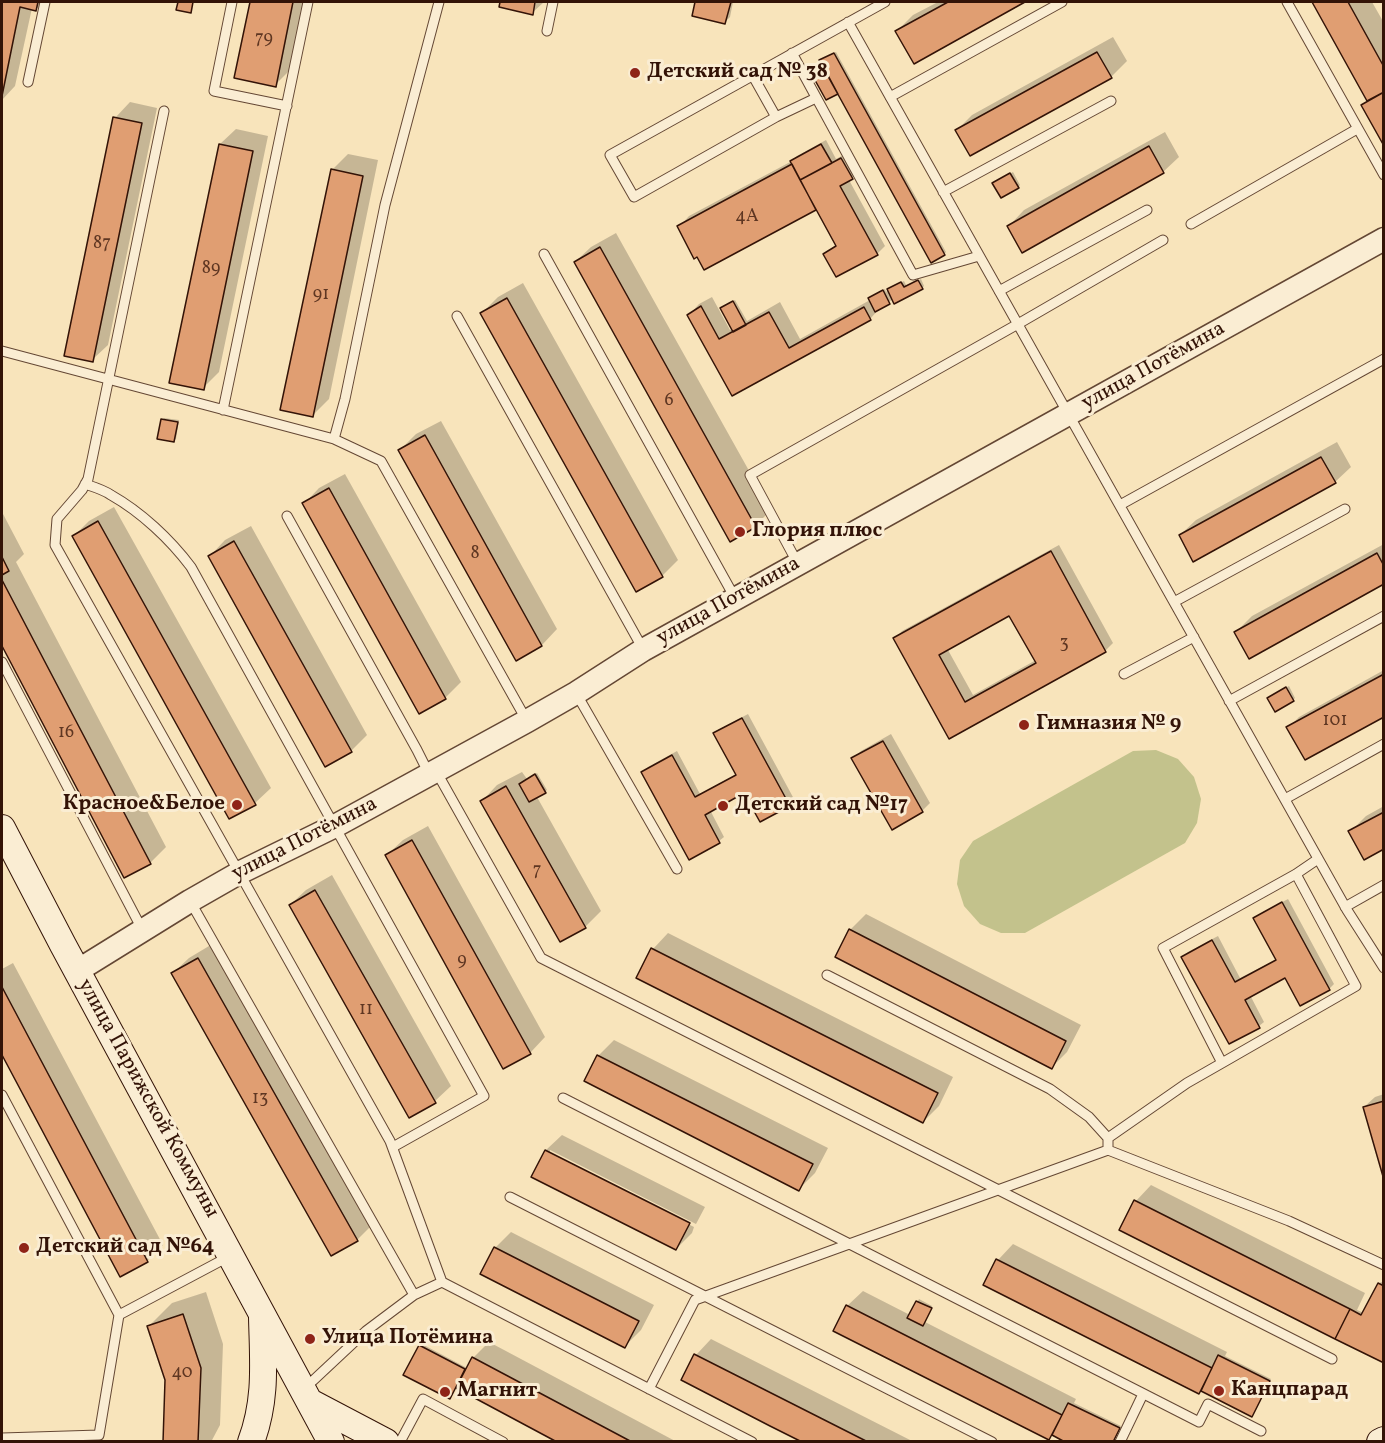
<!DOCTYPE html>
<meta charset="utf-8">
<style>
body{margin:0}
#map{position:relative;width:1385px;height:1443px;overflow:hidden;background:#f8e4bb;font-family:Vollkorn,serif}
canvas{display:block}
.frame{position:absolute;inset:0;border:3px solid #331307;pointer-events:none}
</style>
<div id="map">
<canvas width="1385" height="1443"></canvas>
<div class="frame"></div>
</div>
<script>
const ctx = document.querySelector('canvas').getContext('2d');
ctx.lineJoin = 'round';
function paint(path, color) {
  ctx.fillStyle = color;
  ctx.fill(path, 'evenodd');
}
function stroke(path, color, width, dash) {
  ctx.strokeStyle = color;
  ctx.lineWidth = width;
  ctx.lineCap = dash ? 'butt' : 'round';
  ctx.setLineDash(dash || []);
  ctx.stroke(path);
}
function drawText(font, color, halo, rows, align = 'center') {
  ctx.font = font + ' Vollkorn,serif';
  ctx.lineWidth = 6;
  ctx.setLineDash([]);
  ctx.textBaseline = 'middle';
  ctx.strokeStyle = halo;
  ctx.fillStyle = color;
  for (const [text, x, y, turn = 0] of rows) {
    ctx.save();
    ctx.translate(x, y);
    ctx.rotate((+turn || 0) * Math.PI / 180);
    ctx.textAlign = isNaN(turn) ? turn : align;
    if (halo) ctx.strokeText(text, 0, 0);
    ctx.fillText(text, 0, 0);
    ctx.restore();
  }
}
paint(new Path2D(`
 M1156 750 1178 759 1194 777 1201 799 1197 823 1185 843 1025 933H1001L980 924 964 906 957 884 960 860 973 841 1133 751Z`), '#c3c28c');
paint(new Path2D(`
 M2 2H44L36 9 32 8 15 86 2 100Z
 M252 2H305L291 69 275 85 236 77Z
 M502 2H544L532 13 501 6Z
 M697 2H733L730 17 725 22 694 15Z
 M938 2H1022L914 62 897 31 913 15Z
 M1314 2H1372L1384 23V143L1362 105 1368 101Z
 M1113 37 1127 61 1111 77 957 130 972 115Z
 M836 52 946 252 944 254 838 91 812 73 823 65V59Z
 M130 102 157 108 108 345 92 360 115 118Z
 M236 129 268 136 219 372 203 388 220 144Z
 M1165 132 1179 157 1163 172 1009 226 1024 210Z
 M826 140 836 159 849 152 860 170 849 180 885 246 877 254H825L837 244 817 208 705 268 679 227 689 216 792 161 797 156Z
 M348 154 378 160 329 399 313 415 332 170Z
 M1013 172 1020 185 1018 187 996 182Z
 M616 233 771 510 755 526 730 540 575 262 591 247Z
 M921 279 924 286 922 288 893 299 880 308 870 319 733 394 689 315 699 304 712 297 730 330 733 328 724 306 735 300 747 321 780 302 800 339 870 300 872 296 885 289 886 292 890 288 904 281 907 287Z
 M523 283 678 560 662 576 482 313 498 297Z
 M164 418 179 420 176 439 173 441 162 420Z
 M441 421 557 629 542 645 516 659 400 450 416 434Z
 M1337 442 1351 467 1335 482 1180 535 1196 520Z
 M345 474 461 682 445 698 304 504 319 488Z
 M114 507 271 788 255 803 73 537 89 521Z
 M2 512 24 554 16 562 166 847 151 862 125 876 2 643Z
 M251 526 367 735 351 751 210 556 225 540Z
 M1384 544V583L1236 632 1252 616Z
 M1059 545 1113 643 1105 651 949 737 895 639 902 631ZM1010 614 1036 660 973 695 948 650Z
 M1384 670V715L1288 728 1299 717Z
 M1289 686 1295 698 1293 700 1271 696Z
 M748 714 794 799 789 804 760 820 745 791 710 810 724 837 719 841 689 858 643 772 648 767 677 751 700 794 737 774 715 733 720 729Z
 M891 734 930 803 922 811 853 759 861 751Z
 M522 772 527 779 537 773 547 790 537 797 601 911 586 926 561 940 482 801 497 785Z
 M1384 806V847L1350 832 1366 816Z
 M428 826 545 1037 530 1053 387 855 403 840Z
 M332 875 451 1086 435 1101 290 905 306 890Z
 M1288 899 1334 984 1329 989 1285 976 1250 995 1264 1022 1259 1026 1230 1042 1183 957 1188 952 1218 936 1240 978 1277 959 1255 918 1260 914Z
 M866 914 1081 1025 1067 1052 1052 1067 850 930Z
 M668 933 953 1077 939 1106 923 1122 653 949Z
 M214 943 373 1224 357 1240 173 973 189 958Z
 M13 963 163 1245 147 1261 120 1275 2 1052V969Z
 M614 1040 828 1148 815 1173 799 1189 586 1080 599 1055Z
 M1384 1094V1175L1364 1107 1375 1097Z
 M562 1135 705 1207 696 1224 550 1150V1154L694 1227 692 1233 676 1249 533 1176 546 1150Z
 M1151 1185 1365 1293 1357 1310 1364 1313 1379 1284 1381 1282 1384 1283V1362L1136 1201Z
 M511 1232 654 1305 641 1330 625 1346 495 1248Z
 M1013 1244 1227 1352 1225 1356 1271 1379 1254 1413 1252 1415 1201 1389 1198 1393 985 1285 998 1260Z
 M863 1291 910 1315 919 1299 932 1306 925 1322 1076 1399 1074 1403 1121 1426 1113 1442 1053 1434 1049 1438 847 1306Z
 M206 1292 223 1344 220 1425 211 1442H164L167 1379 149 1326 172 1303Z
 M711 1339 914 1442H805L683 1380 696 1355Z
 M489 1342 677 1442H561L456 1386 420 1346 422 1344 467 1368 473 1358Z`), '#0003');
const building = new Path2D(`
 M2 2H38L36 11 20 7 2 96Z
 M178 2H193L191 13 176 10Z
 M250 2H293L276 87 234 78Z
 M500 2H535L533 15 499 7Z
 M695 2H731L725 24 692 16Z
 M948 2H1025L914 64 895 31Z
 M1312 2H1348L1384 67V92L1367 101Z
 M1097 52 1112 78 970 156 955 130Z
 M834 53 945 255 931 263 819 60Z
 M823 66 838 94 826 100 811 73Z
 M1384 92V146L1361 105Z
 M113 117 142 123 93 362 64 356Z
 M219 144 253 151 204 390 169 383Z
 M821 144 832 163 800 180 790 161Z
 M1149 146 1164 173 1022 253 1007 226Z
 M841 158 853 179 840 186 878 255 836 277 823 254 836 246 800 180Z
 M792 164 816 210 704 270 697 257 694 259 677 226Z
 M331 169 363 176 313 417 280 410Z
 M1010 173 1019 188 1001 198 992 183Z
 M600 247 756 527 730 542 574 262Z
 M918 280 923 289 894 304 887 289 901 282 904 287Z
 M883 290 890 304 875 312 868 298Z
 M507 298 663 577 636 592 480 313Z
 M733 301 746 325 733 332 720 308Z
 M701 306 719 339 769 312 789 348 864 307 871 320 732 396 687 315Z
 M161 419 178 422 174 442 157 439Z
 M425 435 542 646 516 661 398 450Z
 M1321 457 1336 483 1193 562 1179 535Z
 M329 488 446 699 419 714 302 503Z
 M98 521 256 805 229 819 72 536Z
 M234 541 352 752 325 767 208 556Z
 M1051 551 1106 652 949 739 893 638ZM1009 616 1036 663 965 702 939 655Z
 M1377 553 1384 566V584L1249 659 1234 632Z
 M2 557 9 571 2 575Z
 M2 580 151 864 124 878 2 646Z
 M1384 674V717L1305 760 1286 727Z
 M1286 687 1294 701 1275 712 1267 698Z
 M742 718 790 806 760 822 744 793 705 815 720 843 689 860 641 772 672 755 695 797 736 775 713 733Z
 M883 741 923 812 892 830 851 758Z
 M535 774 546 793 529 802 519 784Z
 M506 786 586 928 560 942 480 801Z
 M1384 812V849L1364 860 1348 831Z
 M412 840 531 1054 503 1069 385 855Z
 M315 890 436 1103 409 1118 289 905Z
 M1282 902 1330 990 1300 1006 1285 978 1245 1000 1260 1028 1229 1044 1181 957 1212 940 1235 982 1276 960 1253 918Z
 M849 929 1066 1041 1052 1069 835 957Z
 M651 948 938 1093 923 1123 636 978Z
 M198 958 358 1241 331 1256 171 973Z
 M2 987 148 1262 120 1277 2 1055Z
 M597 1055 813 1164 799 1191 584 1081Z
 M1384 1101V1180L1363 1107Z
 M545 1150 690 1223 676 1250 531 1177Z
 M1134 1200 1350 1309 1335 1339 1119 1230Z
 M494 1247 639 1321 625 1348 480 1274Z
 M996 1259 1212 1368 1199 1394 983 1285Z
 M1378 1283 1384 1286V1363L1335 1339 1350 1309 1361 1315Z
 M916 1301 932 1308 923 1326 907 1318Z
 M846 1305 1062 1415 1049 1440 833 1331Z
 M183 1314 201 1368 198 1442H163L165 1380 147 1326Z
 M419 1345 465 1369 450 1399 403 1375Z
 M694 1354 868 1442H802L770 1426 681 1380Z
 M1218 1355 1270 1381 1252 1417 1201 1391Z
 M472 1357 632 1442H557L456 1388Z
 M1068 1403 1120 1428 1113 1442H1065L1052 1435Z`);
paint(building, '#e09e72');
stroke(building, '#331307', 1.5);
const service = new Path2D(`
 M232 2 214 91 287 106
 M1287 2 1384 175
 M848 22 1347 910 1384 968
 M547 31 553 2
 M792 53 913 275 979 256
 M753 76 776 117 816 98
 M28 82 45 2
 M890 97 1062 2
 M164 111 88 479 82 490 57 519 55 545 390 1141 442 1282 414 1295
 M776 117 634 197 610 155 885 2
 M943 192 1111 101
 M1191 224 1357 129
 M544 254 735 598
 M999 291 1147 210
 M457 316 643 649
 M2 351 334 439 381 461 527 721
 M223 410 308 2
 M334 439 345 399 385 205 439 2
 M85 484C94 487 104 490 111 495 141 512 170 539 191 567L484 1096 393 1147
 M1120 505 1384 359
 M287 516 417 750 429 774
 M798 564 750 475 1018 324 1163 240
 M1174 602 1345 509
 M2 662 143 931
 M1124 674 1194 637
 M576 693 677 869
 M1229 701 1384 616
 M436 771 541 958 1332 1359
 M1285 799 1384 744
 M1296 874 1356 986 1222 1063 1163 948 1296 874 1318 859
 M190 901 414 1295 366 1331 304 1389
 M1345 907 1384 885
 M827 975 1050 1089 1089 1117 1108 1138V1150
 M2 1095 119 1315 99 1435 2 1438
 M563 1098 1199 1422 1208 1404 1261 1431
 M1108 1138 1187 1083 1222 1063
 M510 1197 992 1442
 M442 1282 752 1442
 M119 1315 230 1256
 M649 1389 695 1300 1108 1150 1289 1221 1384 1265
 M400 1442 423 1399 503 1442
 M1120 1442 1143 1394`);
const tertiary = new Path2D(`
 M77 971 190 901 239 873 335 826 527 721 576 693 643 650 1384 239`);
const secondary = new Path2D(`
 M2 828 63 945 331 1442
 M310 1402 386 1442
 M251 1442C267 1399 263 1362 262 1317
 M1380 1442 1384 1440`);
stroke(service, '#644734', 11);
stroke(tertiary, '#644734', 25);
stroke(secondary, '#331307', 28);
stroke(service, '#faedd3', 9);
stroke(tertiary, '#faedd3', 22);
stroke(secondary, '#faedd3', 26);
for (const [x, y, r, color] of [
 [635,73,6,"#8f2418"],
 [740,532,6,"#8f2418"],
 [1024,725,6,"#8f2418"],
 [237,805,6,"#8f2418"],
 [723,806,6,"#8f2418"],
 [24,1248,6,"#8f2418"],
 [310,1339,6,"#8f2418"],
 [1219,1391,6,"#8f2418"],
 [445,1392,6,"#8f2418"]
]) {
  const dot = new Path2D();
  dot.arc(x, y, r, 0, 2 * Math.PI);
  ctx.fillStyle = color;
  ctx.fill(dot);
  stroke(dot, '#faedd3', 2);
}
drawText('18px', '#5e3622', null, [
 ["79",264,40],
 ["4А",747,218],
 ["87",102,245],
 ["89",211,270],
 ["91",321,296],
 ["6",669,402],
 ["8",475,555],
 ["3",1064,645],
 ["101",1335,722],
 ["16",66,734],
 ["7",537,872],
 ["9",462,962],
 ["11",366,1011],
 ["13",260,1100],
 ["40",182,1374]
]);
drawText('bold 21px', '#331307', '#faedd3', [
 ["Детский сад № 38",647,73],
 ["Глория плюс",752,532],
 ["Гимназия № 9",1036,725],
 ["Красное&Белое",225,805,"right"],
 ["Детский сад №17",735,806],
 ["Детский сад №64",36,1248],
 ["Улица Потёмина",322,1339],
 ["Канцпарад",1231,1391],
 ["Магнит",457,1392]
], 'left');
drawText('21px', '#331307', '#faedd3', [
 ["улица Потёмина",1154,367,-29],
 ["улица Потёмина",729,602,-29],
 ["улица Потёмина",305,840,-27],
 ["улица Парижской Коммуны",147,1099,61]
]);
</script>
